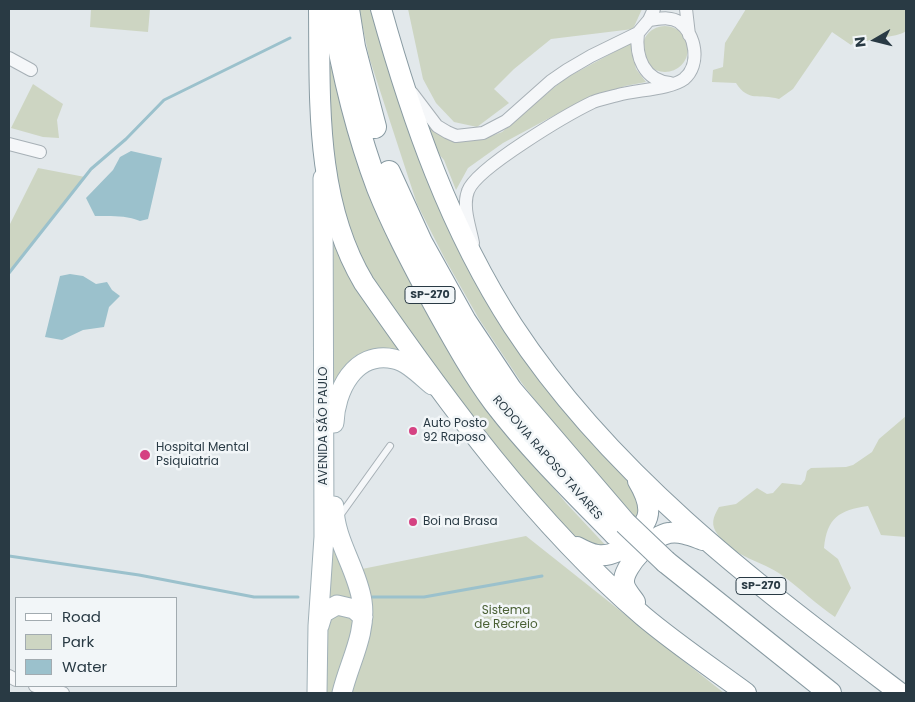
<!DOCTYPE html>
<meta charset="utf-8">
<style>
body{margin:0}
#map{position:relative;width:915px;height:702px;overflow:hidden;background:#e2e8eb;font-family:Poppins,sans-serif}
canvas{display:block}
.frame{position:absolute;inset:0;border:10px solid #293a44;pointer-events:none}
.legend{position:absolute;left:15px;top:597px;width:162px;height:90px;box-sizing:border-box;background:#f2f6f8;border:1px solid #a2abb0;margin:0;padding:6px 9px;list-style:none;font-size:15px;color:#293a44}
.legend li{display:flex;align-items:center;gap:10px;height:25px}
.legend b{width:25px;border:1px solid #a2abb0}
.north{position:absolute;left:850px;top:15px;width:50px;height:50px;-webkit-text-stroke:4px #f2f6f8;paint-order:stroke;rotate:262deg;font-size:14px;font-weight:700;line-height:20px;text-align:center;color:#293a44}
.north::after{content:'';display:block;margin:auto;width:18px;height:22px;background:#293a44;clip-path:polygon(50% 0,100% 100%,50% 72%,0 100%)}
</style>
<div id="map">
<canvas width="915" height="702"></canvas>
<div class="frame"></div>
<ul class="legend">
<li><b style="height:6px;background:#fff"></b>Road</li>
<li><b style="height:14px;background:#cdd5c2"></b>Park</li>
<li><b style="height:14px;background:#9bc1cc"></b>Water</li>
</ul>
<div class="north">N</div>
</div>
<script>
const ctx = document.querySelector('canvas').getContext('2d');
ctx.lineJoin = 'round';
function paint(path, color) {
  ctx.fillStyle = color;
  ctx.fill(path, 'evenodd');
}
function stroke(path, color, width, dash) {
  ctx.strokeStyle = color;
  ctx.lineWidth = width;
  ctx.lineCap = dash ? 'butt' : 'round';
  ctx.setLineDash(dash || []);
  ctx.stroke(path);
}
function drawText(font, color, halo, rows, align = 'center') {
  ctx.font = font + ' Poppins,sans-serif';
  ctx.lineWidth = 5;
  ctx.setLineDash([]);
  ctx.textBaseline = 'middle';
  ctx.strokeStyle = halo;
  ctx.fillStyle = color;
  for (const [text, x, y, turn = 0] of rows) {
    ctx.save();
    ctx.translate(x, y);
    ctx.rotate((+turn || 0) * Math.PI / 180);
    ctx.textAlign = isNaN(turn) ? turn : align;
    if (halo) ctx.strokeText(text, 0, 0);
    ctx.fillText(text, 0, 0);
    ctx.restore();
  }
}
paint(new Path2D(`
 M91 9H150L148 32 90 27Z
 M359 9H375L474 272 641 493 639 521 558 430 521 382 479 319 445 259 417 204 369 57Z
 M408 9H642L633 29 551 39 514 69 494 89 509 103 477 127 454 122 436 103 423 79Z
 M746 9H906V31C899 37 877 37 867 41L859 37 851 45 832 32 793 89 779 99C759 93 749 103 736 83L712 82 713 70 723 67 725 43Z
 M642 49a23 23 0 1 1 46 0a23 23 0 1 1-46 0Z
 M631 43 636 69 646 82 625 86 581 101 503 143 468 168 456 190 444 160 426 140 421 116 445 137 462 142 483 139 502 132 564 79Z
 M329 65 333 68 513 439 566 503 609 549 578 540 557 521 451 391 360 264 347 233 329 137Z
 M33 84 63 104 57 120 59 138 43 137 11 128Z
 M38 168 85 177 9 273V226Z
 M334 234 400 351H369L355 356 344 367 334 382 329 402 328 487 357 600C342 597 335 596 322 605Z
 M906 416V537L881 535 868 506C839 510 827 518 824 548L838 559 851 588 835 617C817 605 801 589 783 576 763 561 733 557 718 535 710 525 713 517 719 507L736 504 757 488 767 494 773 493 782 483 801 485 805 480 807 471 811 468 846 467 853 465 872 452 879 439Z
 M526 536 724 693H348L362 569Z
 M336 610 353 619 354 628 334 693H325L328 619Z`), '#cdd5c2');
paint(new Path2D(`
 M131 151 162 158 148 219 140 221C125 215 111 216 95 216L86 198 113 170 120 157Z
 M70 274 83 276 96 284 107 282 112 290 120 296 109 307 104 327 83 330 62 340 45 337 60 276Z`), '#9bc1cc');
stroke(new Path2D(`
 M9 273 91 169 126 139 164 100 290 38
 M9 556 139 575 254 597H298
 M372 597H424L542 576`), '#9bc1cc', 3);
const service = new Path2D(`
 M339 517 390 446`);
const minor = new Path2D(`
 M686 9 689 35
 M638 33C635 57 644 80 670 83
 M9 58 31 70
 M412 93 437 126 447 132 456 136 483 133 506 121 551 81 567 70 591 56 638 33 649 20 654 9
 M9 144 40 152
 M473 243C470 227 462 207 468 191 476 168 568 114 593 102 601 99 610 97 618 95 636 90 671 89 684 79 701 65 696 34 679 22 670 16 659 19 649 20
 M9 676 16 680
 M35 686 63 693`);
const primary = new Path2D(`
 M334 423C335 392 354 350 394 359 408 362 420 375 432 385
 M334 506C334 540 357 568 362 601 367 633 349 663 342 693
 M319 626 323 613 337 605 354 609 363 617
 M317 693 318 626 324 537 323 178`);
const trunk = new Path2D(`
 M319 9C320 102 315 201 364 283 446 401 533 521 643 616 675 643 712 668 746 693
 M381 9C412 120 450 229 513 326 612 477 759 586 900 693
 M577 547C592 555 602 559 618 551 644 526 660 518 638 481
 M635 602C631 596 624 589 624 582 623 566 654 535 669 533 681 531 692 536 703 540`);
const motorway = new Path2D(`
 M332 9C342 69 356 130 378 188 394 228 414 265 434 303 453 337 472 372 495 403 531 450 574 492 615 534
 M348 9 354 47 375 127
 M389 172 421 242 465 321 511 390 625 523
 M666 562 830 693`);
stroke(service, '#a7b0b6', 8);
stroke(minor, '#a7b0b6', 14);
stroke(primary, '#a0b0b7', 21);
stroke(trunk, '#889aa2', 22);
stroke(motorway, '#889aa2', 24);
stroke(service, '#f5f7f9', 6);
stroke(minor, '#f5f7f9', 12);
stroke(primary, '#fff', 19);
stroke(trunk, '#fff', 20);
stroke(motorway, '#fff', 22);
const motorwayBridge = new Path2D(`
 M625 523 666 562`);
stroke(motorwayBridge, '#889aa2', 24, []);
stroke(motorwayBridge, '#fff', 22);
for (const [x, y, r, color] of [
 [413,431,5,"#d54282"],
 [145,455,6,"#d54282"],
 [413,522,5,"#d54282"]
]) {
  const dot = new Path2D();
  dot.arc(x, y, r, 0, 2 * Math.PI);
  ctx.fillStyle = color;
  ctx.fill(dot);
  stroke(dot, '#f2f6f8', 2);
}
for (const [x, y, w] of [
 [430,295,50],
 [761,586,50]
]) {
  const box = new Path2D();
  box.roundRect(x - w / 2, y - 8.5, w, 17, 4);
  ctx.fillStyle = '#f2f6f8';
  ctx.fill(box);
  stroke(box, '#293a44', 1);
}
drawText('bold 11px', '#293a44', null, [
 ["SP-270",430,295],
 ["SP-270",761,586]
]);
drawText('12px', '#293a44', '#f2f6f8', [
 ["Auto Posto",423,424],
 ["92 Raposo",423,438],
 ["Hospital Mental",156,448],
 ["Psiquiatria",156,462],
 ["Boi na Brasa",423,522]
], 'left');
drawText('12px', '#293a44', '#f2f6f8', [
 ["AVENIDA SÃO PAULO",324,426,-90],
 ["RODOVIA RAPOSO TAVARES",547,458,49]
]);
drawText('12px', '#4a6035', '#f2f6f8', [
 ["Sistema",506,611],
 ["de Recreio",506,625]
]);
</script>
